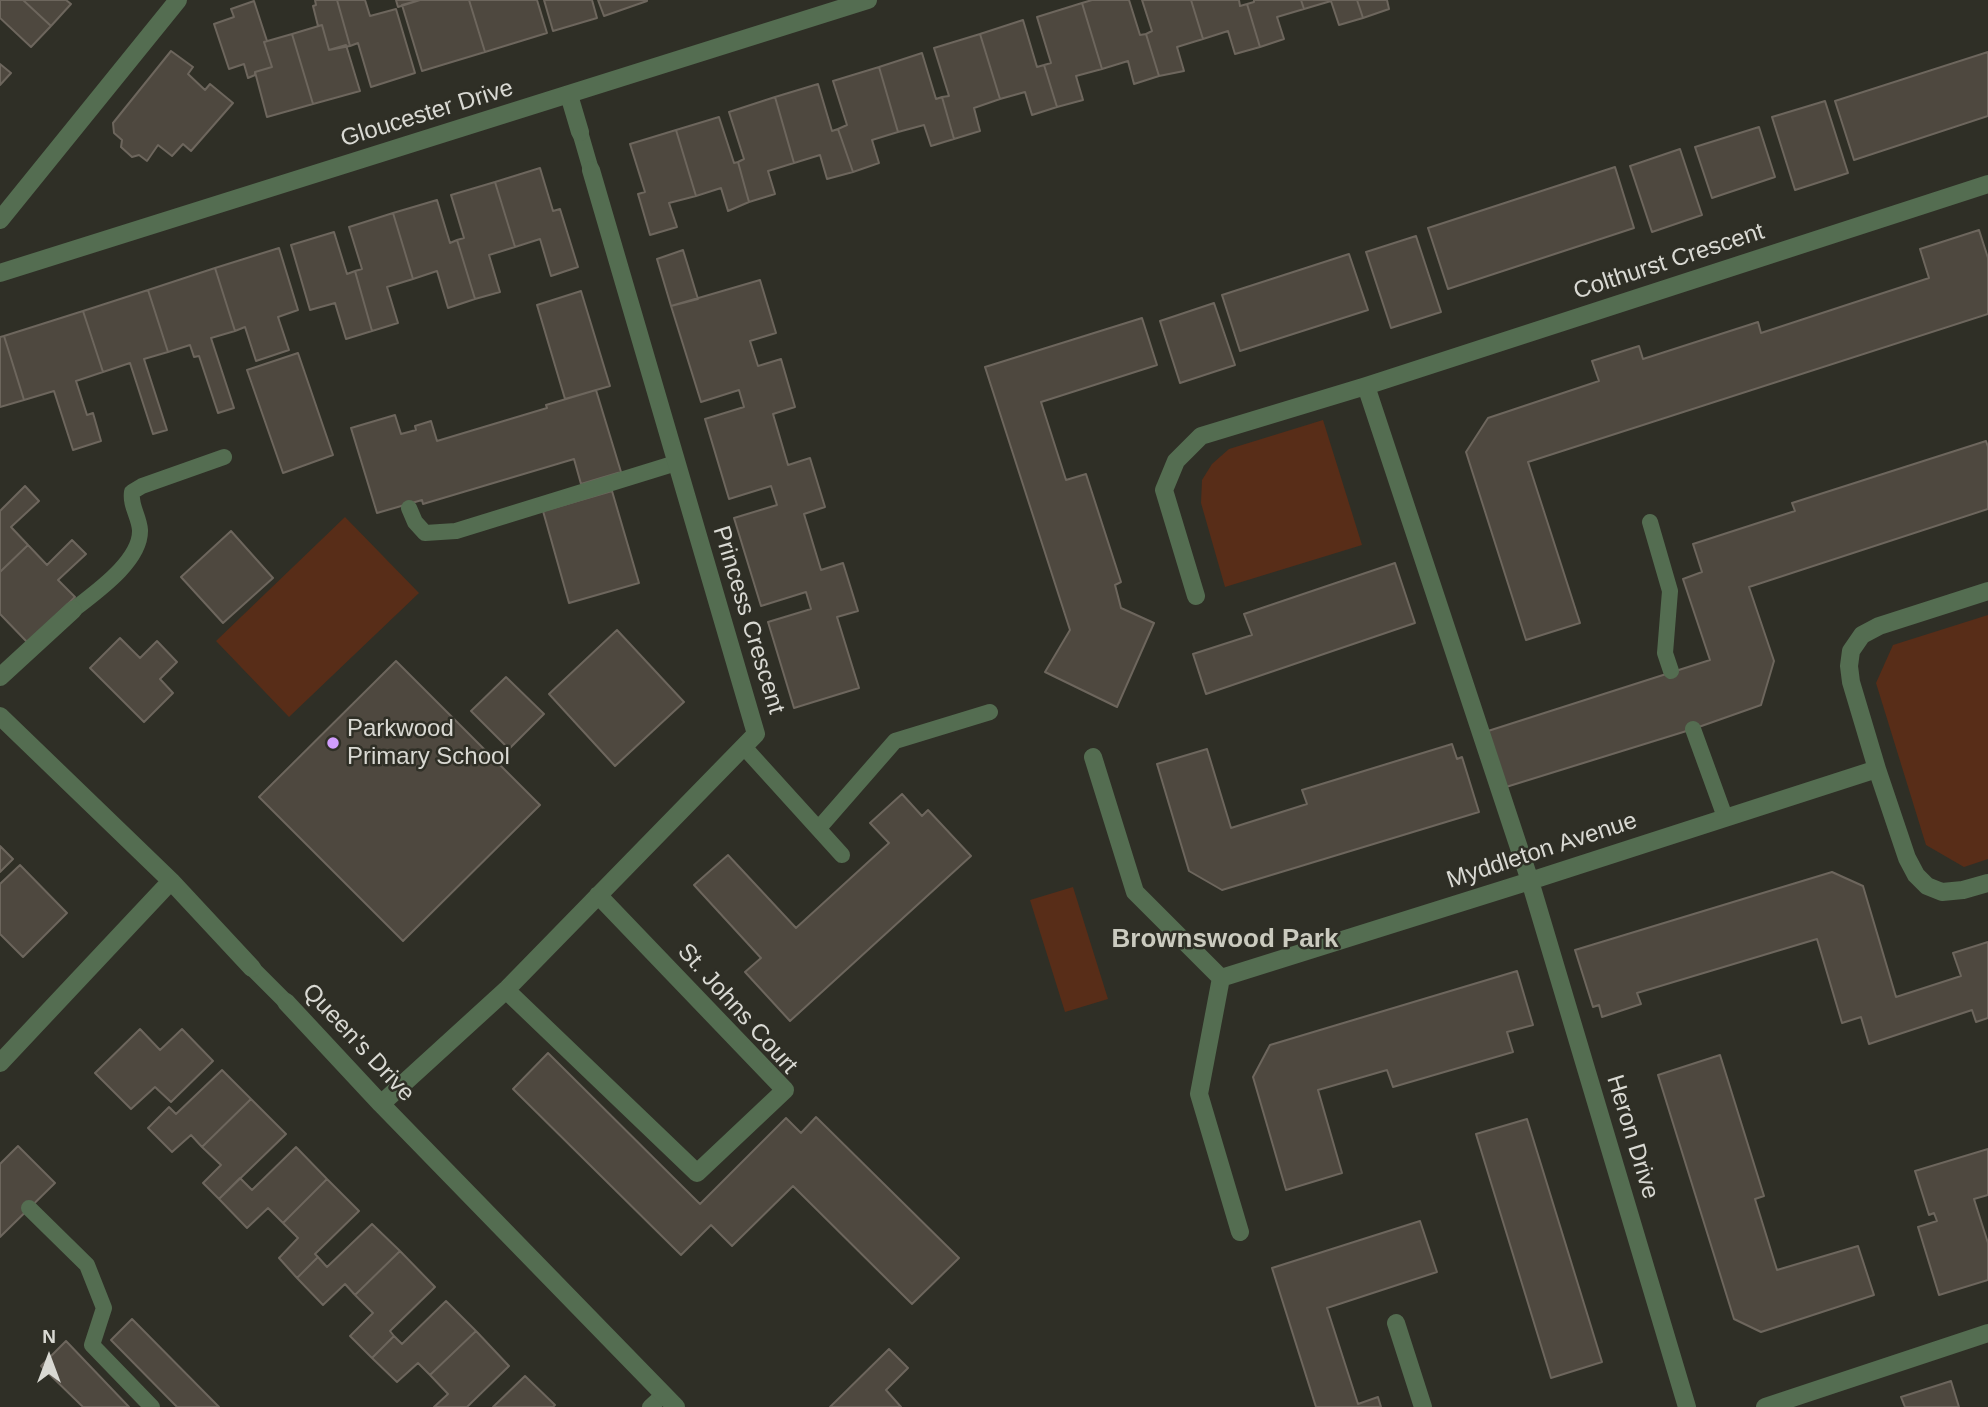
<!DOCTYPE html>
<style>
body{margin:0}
#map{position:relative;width:1988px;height:1407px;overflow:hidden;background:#2f2f26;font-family:Arial,sans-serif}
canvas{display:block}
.north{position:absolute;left:14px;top:1323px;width:70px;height:70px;-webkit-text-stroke:5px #2f2f26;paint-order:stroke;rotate:0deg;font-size:19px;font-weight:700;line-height:28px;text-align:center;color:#d9d9d3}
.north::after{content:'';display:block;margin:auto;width:24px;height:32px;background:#d9d9d3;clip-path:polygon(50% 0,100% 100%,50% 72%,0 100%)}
</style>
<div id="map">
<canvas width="1988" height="1407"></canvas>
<div class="north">N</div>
</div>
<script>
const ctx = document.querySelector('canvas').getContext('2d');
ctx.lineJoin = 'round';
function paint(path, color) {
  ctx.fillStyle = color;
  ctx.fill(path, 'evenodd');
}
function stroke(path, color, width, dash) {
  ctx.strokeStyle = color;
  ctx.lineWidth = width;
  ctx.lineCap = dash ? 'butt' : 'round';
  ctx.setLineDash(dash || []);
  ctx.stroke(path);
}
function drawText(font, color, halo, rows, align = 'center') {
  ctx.font = font + ' Arial,sans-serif';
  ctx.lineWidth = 5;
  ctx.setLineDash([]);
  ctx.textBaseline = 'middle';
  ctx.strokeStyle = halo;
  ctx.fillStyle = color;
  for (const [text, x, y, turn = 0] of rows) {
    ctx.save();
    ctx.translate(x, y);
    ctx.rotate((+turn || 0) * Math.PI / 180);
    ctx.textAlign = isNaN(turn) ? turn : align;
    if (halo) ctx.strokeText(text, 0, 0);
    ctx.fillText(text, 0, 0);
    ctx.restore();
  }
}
paint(new Path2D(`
 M1323 420 1362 545 1225 587 1201 503 1202 480 1212 464 1229 449Z
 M345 517 419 593 289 717 216 641Z
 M1988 615V859L1964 867 1926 845 1876 683 1893 645Z
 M1073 887 1108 999 1065 1012 1030 900Z`), '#582d18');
const building = new Path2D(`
 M0 0H23L51 26 31 47 0 18Z
 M23 0H66L71 4 51 26Z
 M315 0H337L350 46 329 50 322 25 318 26 313 6 316 5Z
 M337 0H365L370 16 396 9 415 73 371 87 358 43 350 46Z
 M396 0H420L398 7Z
 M420 0H469L485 52 422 71 402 5Z
 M469 0H537L547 33 485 52Z
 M544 0H592L597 18 553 31Z
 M598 0H647V1L604 16Z
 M1092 0H1129L1140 35 1146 34 1159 76 1134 84 1128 61 1102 69 1082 3Z
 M1142 0H1191L1203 39 1177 47 1184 71 1159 76 1146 34 1152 31Z
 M1191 0H1239L1240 6 1247 4 1260 47 1235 54 1228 31 1203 39Z
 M1254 0H1301L1304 9 1277 17 1284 39 1260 47 1247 4 1254 2Z
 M1301 0H1357L1363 18 1339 25 1331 1 1304 9Z
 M1357 0H1387L1389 9 1363 18Z
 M254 1 267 41 264 42 272 67 255 72V75L248 78 244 64 229 69 214 24 234 17 231 9Z
 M1082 3 1102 69 1076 76 1083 100 1057 107 1044 65 1051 63 1037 17Z
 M1023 20 1037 67 1044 65 1057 107 1032 115 1025 92 1000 99 980 34Z
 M322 25 329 50 346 45 360 91 313 104 292 34Z
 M292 34 313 104 267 117 255 72 272 67 264 42Z
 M980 34 1000 99 974 108 980 131 954 139 942 97 949 96 934 48Z
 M171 51 193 67 188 74 205 90 210 84 233 103 191 151 183 144 172 156 158 145 147 161 139 155 132 157 121 147 122 140 114 133 113 123Z
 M1988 52V116L1854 160 1835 101Z
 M922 53 936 99 942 97 954 139 931 146 924 125 898 132 879 67Z
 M0 64 11 73 0 85Z
 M879 67 898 132 872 140 879 163 853 172 838 129 847 125 833 81Z
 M818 84 832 131 838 129 853 172 827 179 820 155 794 163 775 97Z
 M775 97 794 163 768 171 775 194 749 202 738 162 744 159 729 112Z
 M1825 101 1848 173 1795 190 1772 117Z
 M719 117 734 163 738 162 749 202 728 211 721 188 696 196 676 130Z
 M1759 127 1775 177 1712 198 1695 147Z
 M676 130 696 196 669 203 677 227 650 235 638 194 645 192 630 144Z
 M1680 149 1702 215 1652 232 1630 166Z
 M1615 167 1634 228 1448 289 1428 228Z
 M540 168 553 211 560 209 578 267 551 276 540 239 515 247 495 182Z
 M495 182 515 247 489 255 500 292 475 299 457 240 464 238 451 195Z
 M437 200 450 243 457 240 475 299 448 308 437 271 413 279 393 213Z
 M393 213 413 279 387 287 398 323 372 331 355 271 362 269 349 227Z
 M1979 230 1988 258V314L1528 462 1580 623 1526 640 1466 452 1488 418 1599 381 1592 361 1639 346 1643 359 1758 322 1761 333 1929 278 1920 249Z
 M334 232 347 274 355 271 372 331 346 339 335 303 310 310 291 245Z
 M1416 236 1441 312 1391 328 1366 252Z
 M279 248 298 310 278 317 289 350 256 361 245 327 235 331 215 268Z
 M683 250 698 299 671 306 657 259Z
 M1349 254 1368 310 1240 351 1222 295Z
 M215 268 235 331 211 338 234 408 218 413 199 356 194 357 190 345 168 352 148 290Z
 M760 280 776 333 750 341 758 366 781 359 795 407 773 414 788 465 810 458 825 507 804 514 821 570 843 563 858 611 837 617 859 688 794 708 768 622 811 609 806 592 761 606 734 518 777 505 771 486 729 499 705 419 744 407 739 390 701 402 671 306Z
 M148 290 168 352 144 359 167 430 153 434 130 363 103 372 83 311Z
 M581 291 610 386 565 399 537 305Z
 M1214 303 1235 365 1180 383 1160 321Z
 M83 311 103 372 76 381 87 415 93 413 101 441 73 450 54 391 24 400 4 336Z
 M1142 318 1157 365 1041 402 1066 480 1086 474 1121 582 1115 585 1121 608 1154 623 1117 707 1045 672 1070 630 985 367Z
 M4 336 24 400 0 407V337Z
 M298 353 333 455 283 473 247 370Z
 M596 390 621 472 581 484 574 459 423 504 422 500 377 513 351 428 395 415 401 434 416 430 415 426 431 421 437 441 547 408 546 405Z
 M1986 441 1988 447V509L1749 587 1774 661 1761 705 1693 729 1506 787 1488 731 1710 660 1683 579 1702 572 1693 544 1795 511 1792 503Z
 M25 486 39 501 11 527 28 545 0 572V511Z
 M612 491 639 583 569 603 543 511Z
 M231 531 273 578 223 623 181 577Z
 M72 540 86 554 58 580 75 597 28 643 0 614V572L28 545 47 565Z
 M1395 563 1415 623 1206 694 1193 654 1252 635 1244 614Z
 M617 630 684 702 615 766 549 694Z
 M120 638 140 658 157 641 177 662 160 679 173 693 144 722 90 668Z
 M396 661 540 805 403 941 259 797Z
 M506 677 544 714 509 749 471 711Z
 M1452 744 1457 759 1462 757 1479 812 1222 890 1189 871 1157 764 1207 749 1231 828 1307 804 1302 790Z
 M902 794 922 816 928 810 971 856 790 1021 745 972 761 958 694 885 728 855 796 928 889 843 870 823Z
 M0 846 13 859 0 872Z
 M20 865 67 913 23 957 0 934V884Z
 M1832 872 1863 886 1896 997 1961 976 1953 953 1988 942V1018L1976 1022 1972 1010 1869 1044 1861 1017 1842 1023 1817 939 1637 993 1641 1004 1602 1017 1599 1005 1593 1007 1575 950Z
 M1517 971 1533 1025 1507 1032 1513 1052 1393 1087 1387 1070 1318 1090 1342 1173 1286 1190 1253 1077 1270 1045Z
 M140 1029 160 1050 182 1029 213 1061 171 1102 155 1087 131 1109 95 1073Z
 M548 1053 700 1204 786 1118 801 1133 816 1117 959 1258 912 1304 793 1186 732 1246 711 1225 681 1255 513 1089Z
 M1720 1055 1764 1196 1755 1199 1777 1270 1858 1246 1874 1295 1761 1332 1734 1319 1658 1075Z
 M222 1070 251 1099 202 1147 191 1135 172 1152 148 1128 169 1107 176 1114Z
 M251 1099 286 1134 219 1199 203 1183 221 1165 202 1147Z
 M1527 1119 1602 1362 1551 1378 1476 1134Z
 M18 1146 55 1183 0 1237V1164Z
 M296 1147 327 1179 283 1223 268 1208 247 1228 219 1199 240 1178 252 1190Z
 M1988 1149V1195L1974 1199 1988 1243V1280L1939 1295 1918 1227 1937 1221 1934 1213 1929 1215 1915 1171Z
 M327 1179 359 1211 315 1254 318 1257 297 1278 279 1258 298 1238 283 1223Z
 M1420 1221 1437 1272 1327 1308 1358 1404 1378 1397 1381 1407H1316L1272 1268Z
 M372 1224 400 1251 355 1295 345 1284 323 1305 297 1278 318 1257 327 1267Z
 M400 1251 435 1287 390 1331 394 1336 372 1358 350 1336 373 1313 355 1295Z
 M446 1301 476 1331 430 1375 418 1363 397 1382 372 1358 394 1336 402 1344Z
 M132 1319 219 1407H177L111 1340Z
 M476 1331 509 1366 467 1407H434L448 1394 430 1375Z
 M66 1341 129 1407H83L41 1366Z
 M889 1349 908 1368 886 1390 901 1407H830Z
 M525 1376 555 1405 553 1407H493Z
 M1951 1381 1959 1407H1905L1901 1397Z`);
paint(building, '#4e483f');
stroke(building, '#6d665d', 2);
stroke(new Path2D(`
 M580 132 591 170
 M409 508 415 522 425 533 456 531 676 463
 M1650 522 1670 591 1665 653 1671 671
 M73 610C96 592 141 561 140 530 139 516 130 506 132 492L142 486 224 457
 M1693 729 1725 817
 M744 747 842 855
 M819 828 895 741 990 712
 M252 968 286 1002
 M29 1208 87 1265 104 1308 92 1345 152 1407
 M650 1407 664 1394`), '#546d51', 16);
stroke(new Path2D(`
 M569 95 580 132
 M0 220 178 0
 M0 273 868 0
 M1366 386 1530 881 1687 1407
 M1196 596 1164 490 1176 461 1201 436 1366 386 1988 184
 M0 677 73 610
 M0 716 171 881 252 968
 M1093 757 1135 892 1221 978 1530 881 1877 769 1907 858 1916 875 1927 886 1942 892 1963 890 1988 883
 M1877 769 1851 682 1849 666 1851 651 1862 635 1879 626 1988 591
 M1221 978 1199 1094 1240 1232
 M506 990 697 1173 785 1090 598 895
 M286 1002 381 1104 676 1407
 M0 1063 171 881
 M381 1104 506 990 756 734 591 170
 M1396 1323 1423 1407
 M1765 1407 1988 1333`), '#546d51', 18);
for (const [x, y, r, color] of [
 [333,743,7,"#d19dfe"]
]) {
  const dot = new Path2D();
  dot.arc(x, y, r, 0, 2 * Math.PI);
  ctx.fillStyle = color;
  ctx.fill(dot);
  stroke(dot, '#2f2f26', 2.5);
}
drawText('24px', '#d9d9d3', '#2f2f26', [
 ["Gloucester Drive",427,114,-17],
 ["Colthurst Crescent",1669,262,-18],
 ["Princess Crescent",748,620,73],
 ["Myddleton Avenue",1542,851,-18],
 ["St. Johns Court",737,1009,48],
 ["Queen's Drive",358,1043,47],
 ["Heron Drive",1632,1137,73]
]);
drawText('24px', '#d9d9d3', '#2f2f26', [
 ["Parkwood",347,729],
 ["Primary School",347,757]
], 'left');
drawText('bold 26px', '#cbcbbf', '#2f2f26', [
 ["Brownswood Park",1225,940]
]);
</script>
